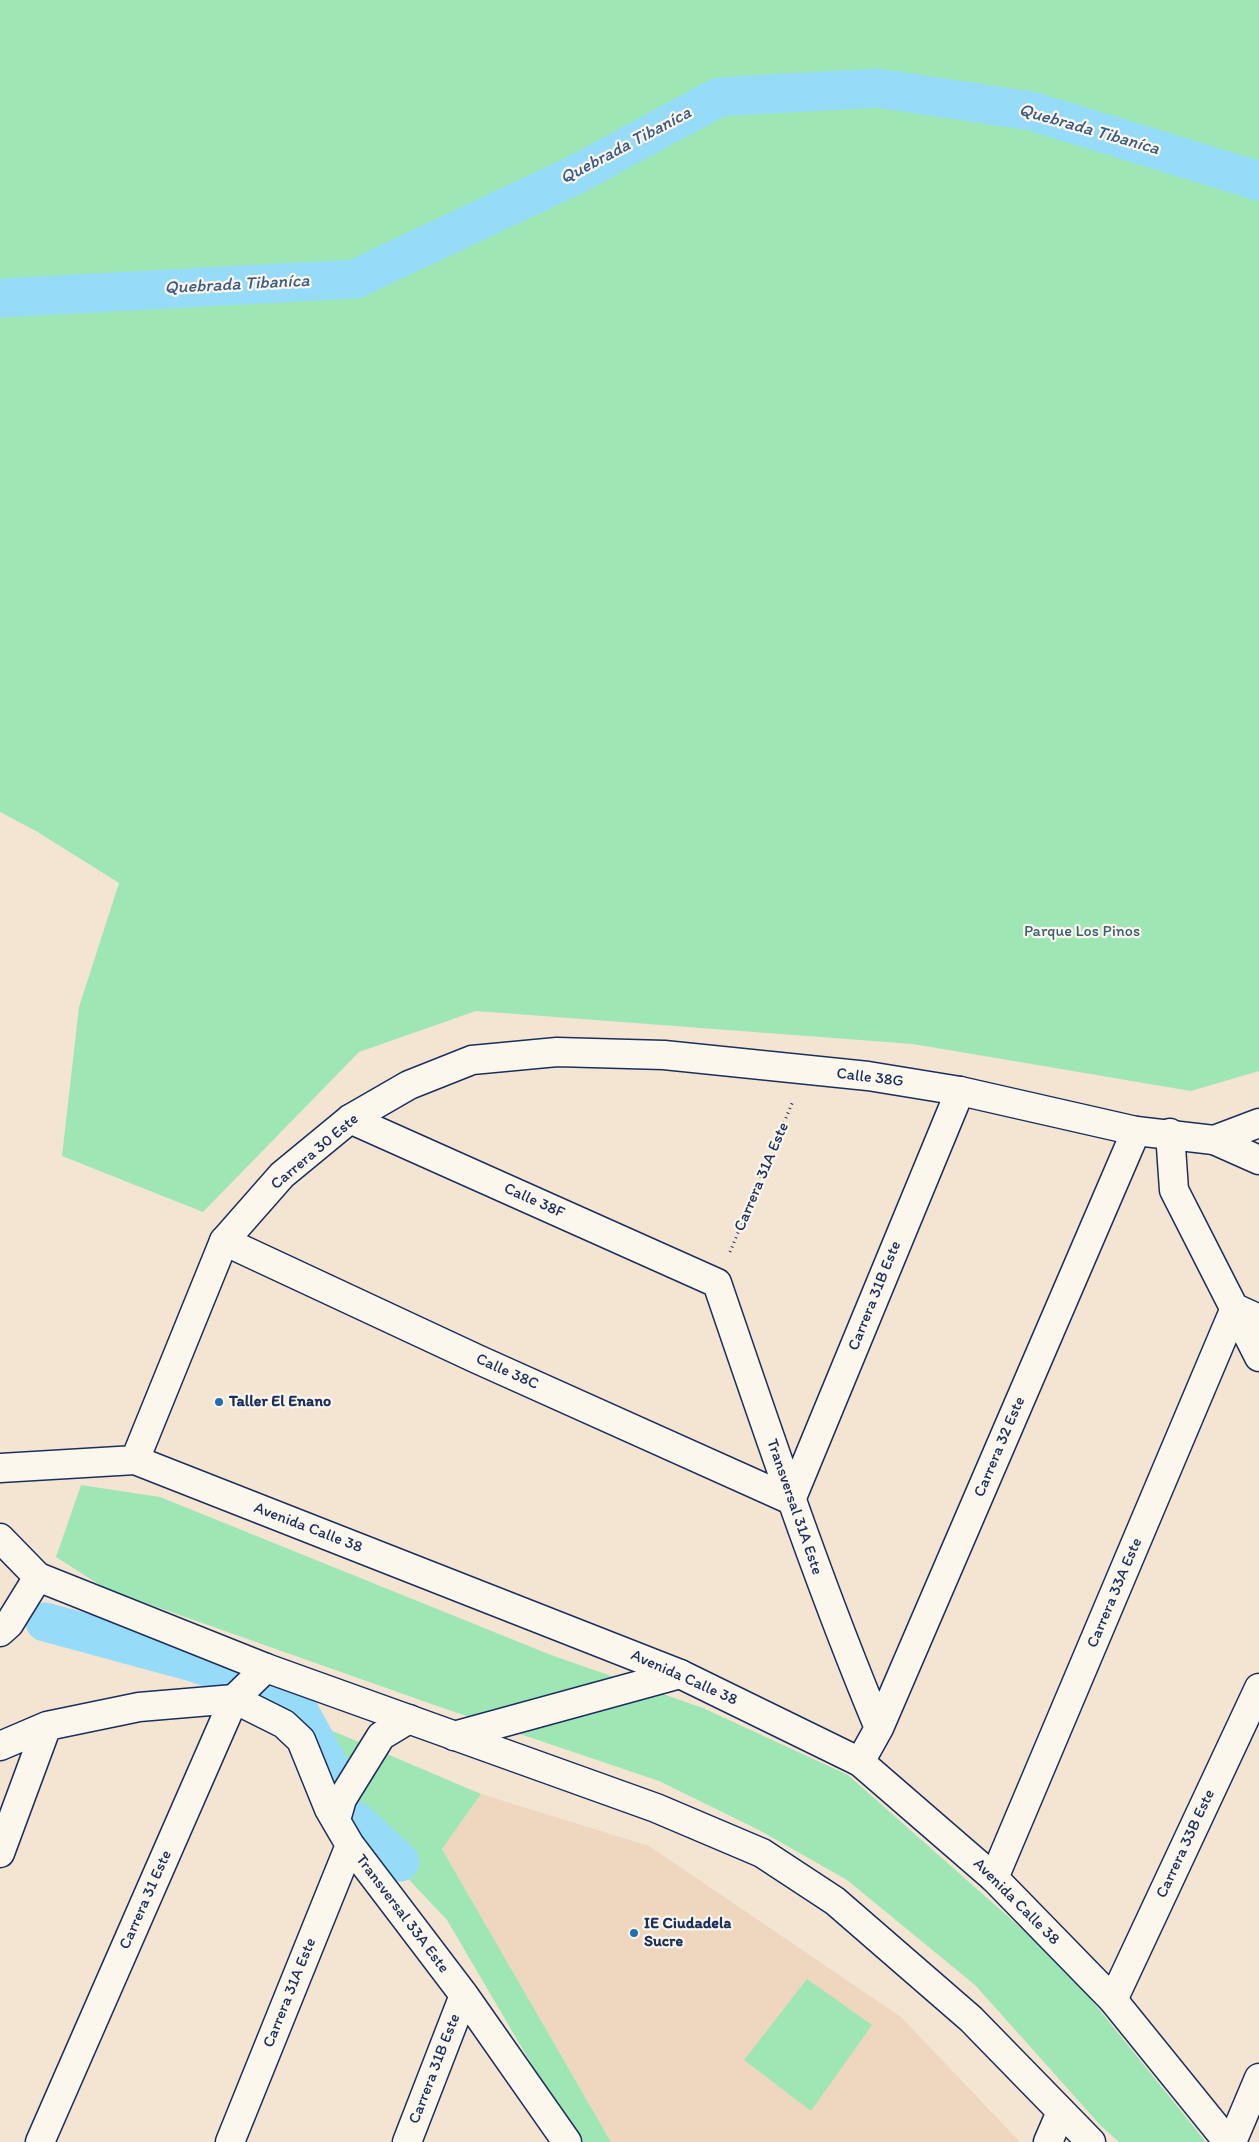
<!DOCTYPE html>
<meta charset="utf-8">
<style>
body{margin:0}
canvas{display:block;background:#f4e4d2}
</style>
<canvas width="1259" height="2142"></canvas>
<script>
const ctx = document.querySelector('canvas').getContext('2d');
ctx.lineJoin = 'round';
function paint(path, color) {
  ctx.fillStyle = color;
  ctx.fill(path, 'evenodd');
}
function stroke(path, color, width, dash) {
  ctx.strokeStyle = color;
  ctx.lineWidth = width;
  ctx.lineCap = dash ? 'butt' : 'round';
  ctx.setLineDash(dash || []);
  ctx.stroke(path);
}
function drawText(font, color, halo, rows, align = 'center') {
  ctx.font = font + ' Itim,sans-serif';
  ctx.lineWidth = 4.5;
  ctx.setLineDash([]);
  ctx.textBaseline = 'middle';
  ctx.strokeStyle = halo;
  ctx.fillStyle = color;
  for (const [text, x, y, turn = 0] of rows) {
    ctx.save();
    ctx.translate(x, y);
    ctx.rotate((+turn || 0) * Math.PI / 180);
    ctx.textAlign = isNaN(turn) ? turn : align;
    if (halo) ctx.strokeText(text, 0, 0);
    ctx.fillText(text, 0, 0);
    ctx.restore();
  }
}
paint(new Path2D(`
 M481 1794 649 1846 901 2017 1020 2142H611L442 1849Z`), '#efd6bf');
paint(new Path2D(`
 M0 0H1259V1071L1191 1091 913 1044 476 1011 359 1052 203 1212 62 1156 79 1007 119 883 36 831 0 812Z
 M81 1485 160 1497 551 1655 703 1708 848 1775 1064 1966 1206 2142H1119L1101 2126 975 1985 847 1880 759 1830 659 1781 440 1707 106 1589 56 1557Z
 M321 1726 481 1794 442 1849 611 2142H577L447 1920 380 1849Z
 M807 1979 872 2025 811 2111 744 2060Z`), '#9ee7b5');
stroke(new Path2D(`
 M0 298 355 279 575 175 719 97 877 88 1031 111 1259 181
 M45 1622 196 1663 223 1673
 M271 1691 298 1709 334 1775
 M356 1821 400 1862`), '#96dcf8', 39);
const street = new Path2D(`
 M350 1119 717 1283C768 1432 818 1582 879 1728
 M1170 1133 1174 1190 1259 1357
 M1214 1140 1259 1160
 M224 1241 477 1359 791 1500 960 1091
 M0 1632 9 1624 38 1577
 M454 1736 680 1674
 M0 1746 47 1726 139 1707 234 1699 284 1724 301 1740 329 1809 350 1845 464 1995 567 2142
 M860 1762 879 1728 1136 1131
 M336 1820 342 1799 381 1736 409 1719
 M0 1853 47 1726
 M994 1878 1235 1308 1259 1319
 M1113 2000 1259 1688
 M40 2142 234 1699 266 1668
 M230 2142 350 1845
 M407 2142 464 1995
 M1048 2142 1061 2112
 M1232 2142 1259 2078`);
const secondary = new Path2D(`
 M135 1460 224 1241 282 1175 350 1119 409 1085 472 1060 557 1052 664 1055 868 1076 960 1091 1136 1131 1214 1140 1259 1123
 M0 1468 135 1460 680 1674 860 1762 994 1878 1113 2000 1228 2142
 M0 1538 38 1577 266 1668 656 1808 762 1853 835 1901 971 2019 1091 2142`);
stroke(street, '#1b2f5e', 31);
stroke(secondary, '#1b2f5e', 31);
stroke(new Path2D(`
 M730 1252 793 1101`), '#1b2f5e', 3, [1, 4]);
stroke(street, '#fbf7ec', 28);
stroke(secondary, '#fbf7ec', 28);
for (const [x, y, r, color] of [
 [219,1402,5,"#1f6fb2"],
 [634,1933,5,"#1f6fb2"]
]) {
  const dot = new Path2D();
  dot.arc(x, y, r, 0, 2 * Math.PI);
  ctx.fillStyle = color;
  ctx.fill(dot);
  stroke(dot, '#fbf7ec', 2);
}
drawText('16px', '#3c5d74', '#fbf7ec', [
 ["Parque Los Pinos",1082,932]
]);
drawText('16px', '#1b2f5e', '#fbf7ec', [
 ["Calle 38G",870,1078,7],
 ["Carrera 30 Este",315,1152,-40],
 ["Carrera 31A Este",762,1177,-67],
 ["Calle 38F",534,1201,24],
 ["Carrera 31B Este",875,1296,-68],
 ["Calle 38C",507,1372,24],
 ["Carrera 32 Este",1000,1447,-67],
 ["Transversal 31A Este",794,1507,71],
 ["Avenida Calle 38",308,1528,21],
 ["Carrera 33A Este",1115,1593,-67],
 ["Avenida Calle 38",684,1678,24],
 ["Carrera 33B Este",1186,1844,-65],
 ["Carrera 31 Este",146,1900,-66],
 ["Avenida Calle 38",1016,1902,45],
 ["Transversal 33A Este",402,1914,53],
 ["Carrera 31A Este",290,1993,-68],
 ["Carrera 31B Este",435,2069,-69]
]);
drawText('bold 16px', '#1b2f5e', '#fbf7ec', [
 ["Taller El Enano",229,1402],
 ["IE Ciudadela",644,1924],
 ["Sucre",644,1942]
], 'left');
drawText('italic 18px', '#3a5a84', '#fbf7ec', [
 ["Quebrada Tibaníca",1089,130,16],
 ["Quebrada Tibaníca",626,146,-28],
 ["Quebrada Tibaníca",237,285,-3]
]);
</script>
